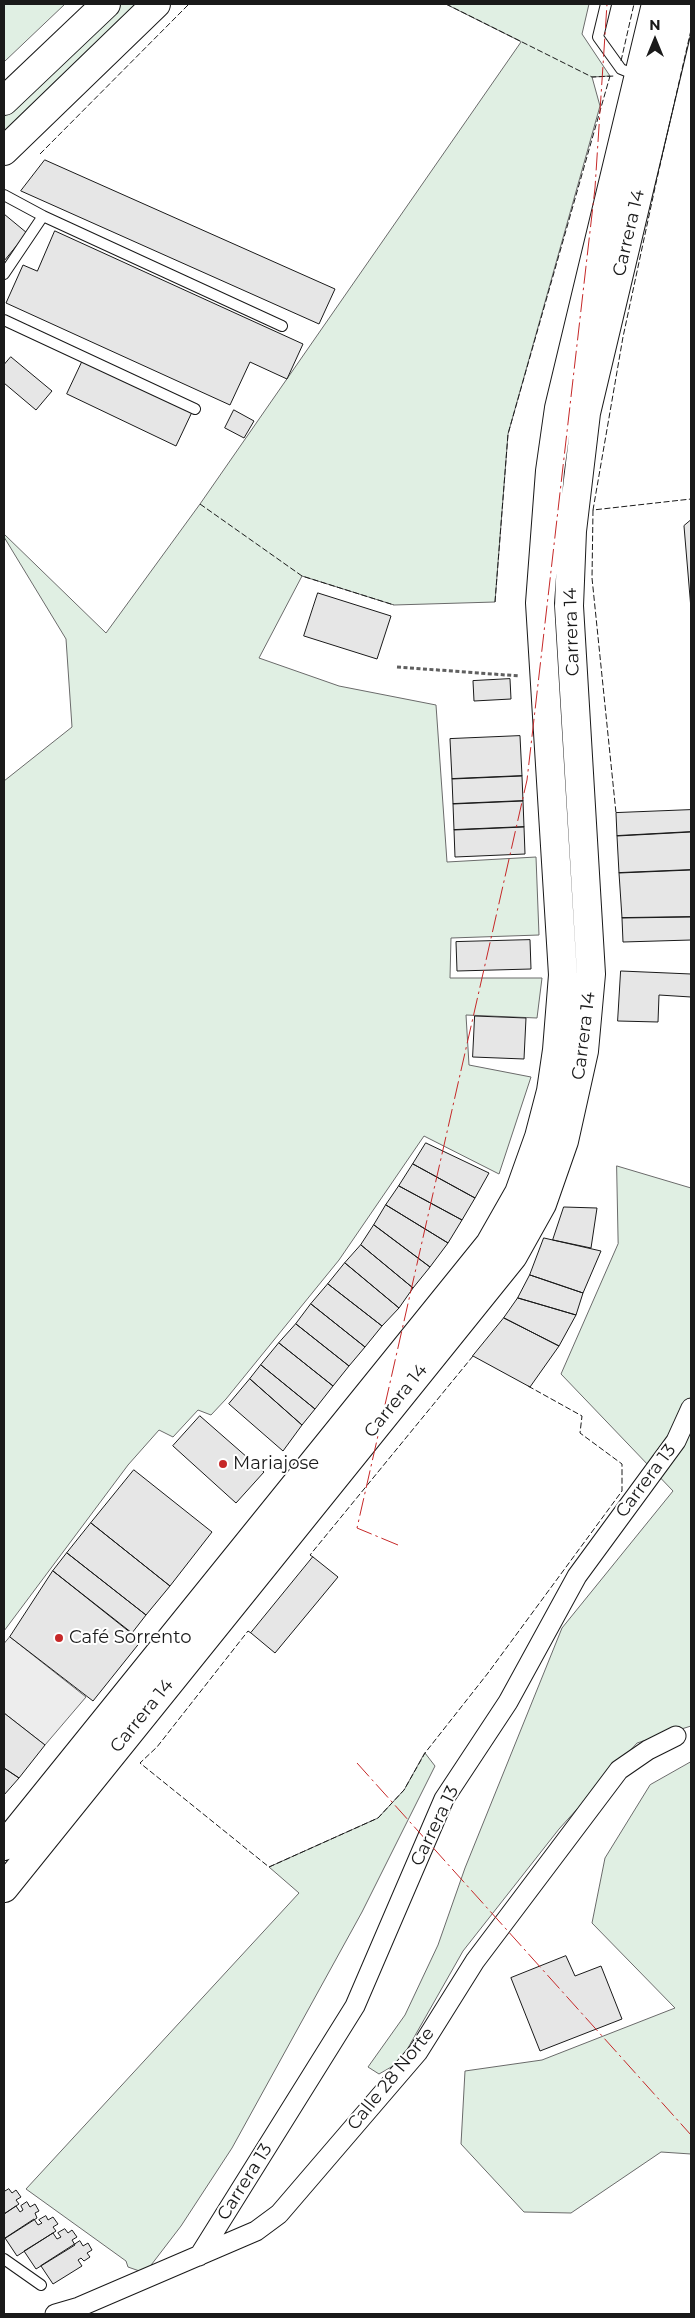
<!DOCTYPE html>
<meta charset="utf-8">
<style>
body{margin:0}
#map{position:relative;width:695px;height:2318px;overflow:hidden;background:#fff;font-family:Montserrat,sans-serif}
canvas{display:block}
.frame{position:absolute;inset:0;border:5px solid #1a1a1a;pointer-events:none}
.north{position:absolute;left:630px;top:15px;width:50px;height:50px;-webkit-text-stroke:4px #fff;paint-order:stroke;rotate:0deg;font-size:14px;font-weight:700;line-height:20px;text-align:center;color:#1a1a1a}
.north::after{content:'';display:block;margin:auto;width:18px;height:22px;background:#1a1a1a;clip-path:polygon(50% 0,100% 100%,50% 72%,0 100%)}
</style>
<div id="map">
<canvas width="695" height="2318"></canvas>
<div class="frame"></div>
<div class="north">N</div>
</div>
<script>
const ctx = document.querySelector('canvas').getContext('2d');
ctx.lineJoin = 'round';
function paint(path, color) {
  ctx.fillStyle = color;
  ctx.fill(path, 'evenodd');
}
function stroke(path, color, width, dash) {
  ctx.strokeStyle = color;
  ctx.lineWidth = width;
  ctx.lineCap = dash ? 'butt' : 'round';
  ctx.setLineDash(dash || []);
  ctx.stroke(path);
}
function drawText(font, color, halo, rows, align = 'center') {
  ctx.font = font + ' Montserrat,sans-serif';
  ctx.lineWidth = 4;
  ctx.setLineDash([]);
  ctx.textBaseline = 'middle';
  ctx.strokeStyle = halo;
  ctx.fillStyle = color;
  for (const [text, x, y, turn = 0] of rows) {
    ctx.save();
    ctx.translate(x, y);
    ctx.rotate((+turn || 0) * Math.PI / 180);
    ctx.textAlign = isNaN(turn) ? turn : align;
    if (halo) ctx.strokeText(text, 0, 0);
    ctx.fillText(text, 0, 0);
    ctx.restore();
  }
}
const green = new Path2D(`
 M4 4H65L4 62Z
 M121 4H140L4 135V117Z
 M446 4H589L582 34 610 76 592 77 600 106 508 434 495 602 394 605 302 576 259 658 339 686 436 705 447 862 536 857 539 935 451 938 450 978H542L537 1018 466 1015 469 1065 531 1077 499 1174 424 1136 339 1260 226 1399 211 1415 198 1410 173 1437 159 1430 128 1465 4 1631V781L72 727 66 639 4 537V534L106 633 200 504 521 42Z
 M617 1166 691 1188V1726L637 1743 559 1829 463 1951 400 2062 379 2074 368 2067 405 2015 438 1945 465 1868 562 1628 673 1491 561 1374 618 1244Z
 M425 1753 435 1766 362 1912 232 2148 181 2226 145 2273 128 2267 126 2261 26 2189 299 1893 269 1867 378 1818 404 1790Z
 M691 1762V2154L661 2152 571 2213 524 2212 461 2144 465 2071 542 2060 675 2008 592 1923 605 1858 650 1785Z`);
paint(green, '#e0efe3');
stroke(green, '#6a6a6a', 1);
const parking = new Path2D(`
 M10 1637 86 1697 45 1745 4 1713V1644Z`);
paint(parking, '#ededed');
stroke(parking, '#6a6a6a', 1);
const building = new Path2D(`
 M45 160 335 289 319 324 21 191Z
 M4 214 27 233 4 261Z
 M55 231 303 344 287 379 250 362 230 405 6 303 23 265 37 271Z
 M11 357 52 391 36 410 4 383V365Z
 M83 360 192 412 176 446 67 394Z
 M234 410 254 421 244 438 225 428Z
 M691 520V609L684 526Z
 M318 593 391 616 377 659 304 636Z
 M510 679 511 699 474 701 473 681Z
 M520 736 522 776 452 779 450 739Z
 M522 776 523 801 453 804 452 779Z
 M523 801 524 827 454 830 453 804Z
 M691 810V832L617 836 616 813Z
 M524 827 525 854 455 857 454 830Z
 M691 832V870L619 873 617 836Z
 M691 870V917L622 918 619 873Z
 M691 917V940L623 942 622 918Z
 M530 940 531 969 457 971 456 942Z
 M621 971 691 974V997L659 995 658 1022 618 1021Z
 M475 1016 526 1018 524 1059 473 1057Z
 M426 1143 489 1173 475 1198 413 1164Z
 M413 1164 475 1198 462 1220 399 1186Z
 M399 1186 462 1220 448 1243 386 1205Z
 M386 1205 448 1243 430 1267 374 1225Z
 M564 1207 597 1208 591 1248 553 1240Z
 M374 1225 430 1267 413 1288 361 1245Z
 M544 1238 601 1251 583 1293 530 1275Z
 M361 1245 413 1288 399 1308 345 1263Z
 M345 1263 399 1308 382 1326 328 1284Z
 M530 1275 583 1293 576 1315 518 1298Z
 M328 1284 382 1326 365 1347 311 1304Z
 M518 1298 576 1315 559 1346 504 1318Z
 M311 1304 365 1347 349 1366 296 1324Z
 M504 1318 559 1346 530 1387 473 1356Z
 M296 1324 349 1366 333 1386 279 1343Z
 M279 1343 333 1386 315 1409 261 1365Z
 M261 1365 315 1409 302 1425 250 1379Z
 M250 1379 302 1425 283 1451 229 1404Z
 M200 1416 264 1472 236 1503 173 1446Z
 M134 1470 212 1532 170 1586 91 1523Z
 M91 1523 170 1586 146 1615 67 1553Z
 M67 1553 146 1615 132 1633 53 1571Z
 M313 1557 338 1577 275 1653 251 1633Z
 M53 1571 141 1641 93 1701 10 1637Z
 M4 1713 45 1745 19 1778 4 1768Z
 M4 1768 19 1778 4 1795Z
 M566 1956 575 1976 601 1966 622 2019 540 2051 511 1978Z
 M9 2189 12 2193 16 2190 21 2197 16 2200 19 2204 4 2214V2192Z
 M27 2202 30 2207 35 2204 39 2211 35 2213 37 2218 4 2239V2214L16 2206 20 2212 23 2210 21 2206Z
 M46 2216 48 2220 53 2217 58 2224 53 2227 56 2231 17 2256 5 2238 34 2219 38 2225 42 2223 39 2220Z
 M65 2229 68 2233 72 2230 77 2237 72 2240 75 2245 36 2269 24 2251 53 2233 57 2239 61 2237 58 2233Z
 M80 2241 83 2246 88 2243 92 2250 87 2253 90 2257 84 2261 81 2258 78 2260 82 2266 53 2284 41 2266Z`);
paint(building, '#e6e6e6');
stroke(building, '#1a1a1a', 1);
const service = new Path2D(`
 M606 4 598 37 621 69 638 76
 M4 195 43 216 282 326
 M4 274 43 216
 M4 320 195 409
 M4 2259 41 2285`);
const minor = new Path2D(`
 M199 2256 355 2006 444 1799 508 1702 577 1576 676 1441 691 1408
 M55 2314 79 2307 256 2231 279 2214 418 2052 475 1961 619 1770 648 1750 676 1736`);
const secondary = new Path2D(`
 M4 1846 490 1244 519 1193 539 1137 551 1091 557 1050 563 975 540 603 550 471 559 408 656 4
 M4 1888 513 1256 542 1204 564 1141 584 1051 591 974 569 606 572 531 586 413 683 4`);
const primary = new Path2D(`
 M4 101 106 4
 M4 151 156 4`);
stroke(service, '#1a1a1a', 12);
stroke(minor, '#1a1a1a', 21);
stroke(secondary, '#1a1a1a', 30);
stroke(primary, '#1a1a1a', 30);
stroke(new Path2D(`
 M397 667 520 676`), '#5f5f5f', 3, [4, 2.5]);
stroke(service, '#fff', 10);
stroke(minor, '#fff', 19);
stroke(secondary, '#fff', 28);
stroke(primary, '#fff', 28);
stroke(new Path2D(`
 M446 4 592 77 615 76
 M691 30 656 183 623 337 593 510 691 499
 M621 61 634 4
 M40 154 189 4
 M200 504 302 576 394 605
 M593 510 592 578 616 813
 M495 602 508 434 610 76
 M313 1557 310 1555 473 1356 475 1357
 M251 1633 248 1631 157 1747 140 1763 269 1867 378 1818 404 1790 425 1753 488 1673 622 1491V1464L580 1433 582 1416 528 1386`), '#1a1a1a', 1, [6, 2.5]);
stroke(new Path2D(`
 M398 1545 357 1528 527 780 595 188 607 4
 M357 1763 691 2135`), '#c62828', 1, [18, 4, 2.5, 4]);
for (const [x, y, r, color] of [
 [223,1464,5,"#c62828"],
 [59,1638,5,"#c62828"]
]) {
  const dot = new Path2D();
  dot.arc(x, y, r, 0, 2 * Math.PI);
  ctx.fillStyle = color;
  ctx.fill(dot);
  stroke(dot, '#fff', 2);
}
drawText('18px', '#1a1a1a', '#fff', [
 ["Carrera 14",629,233,-77],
 ["Carrera 14",572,632,-92],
 ["Carrera 14",584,1036,-83],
 ["Carrera 14",396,1401,-51],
 ["Carrera 13",646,1481,-53],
 ["Carrera 14",142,1716,-51],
 ["Carrera 13",435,1826,-64],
 ["Calle 28 Norte",391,2079,-51],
 ["Carrera 13",245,2182,-58]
]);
drawText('18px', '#1a1a1a', '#fff', [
 ["Mariajose",233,1464],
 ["Café Sorrento",69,1638]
], 'left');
</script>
